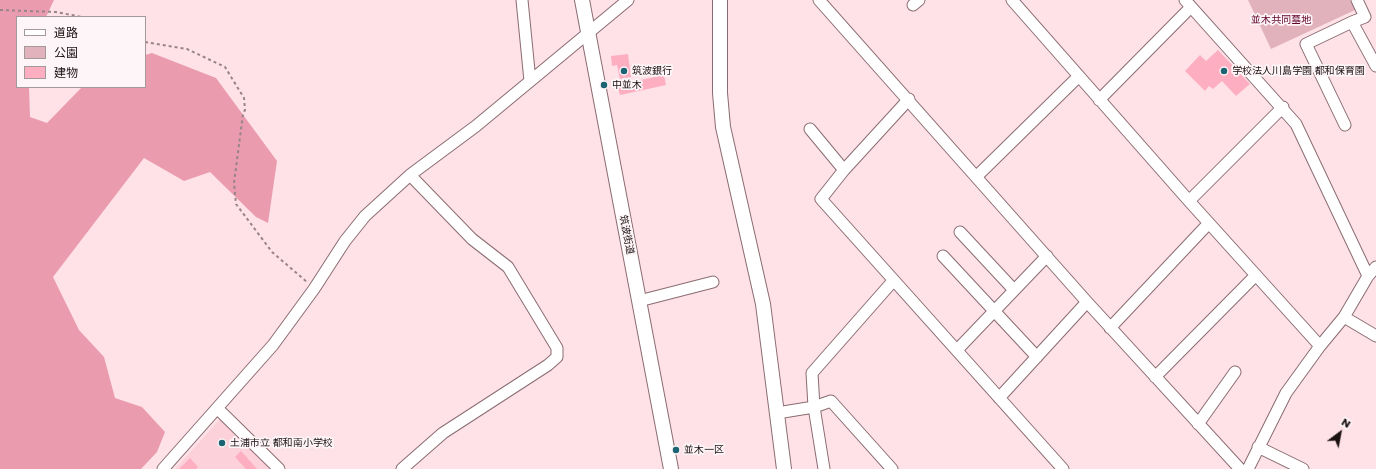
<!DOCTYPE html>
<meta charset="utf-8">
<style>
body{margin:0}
#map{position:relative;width:1376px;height:469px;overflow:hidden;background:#fee2e7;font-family:Poppins,"Noto Sans JP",sans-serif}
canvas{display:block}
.legend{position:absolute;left:16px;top:16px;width:130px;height:72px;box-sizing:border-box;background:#fdf5f7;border:1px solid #a3999b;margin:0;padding:5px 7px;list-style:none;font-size:12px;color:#1b1012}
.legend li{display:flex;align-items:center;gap:8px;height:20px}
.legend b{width:20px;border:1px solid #a3999b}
.north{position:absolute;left:1320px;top:413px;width:40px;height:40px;-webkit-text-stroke:3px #fdf5f7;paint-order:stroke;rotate:32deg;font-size:11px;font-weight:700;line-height:16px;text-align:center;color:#1b1012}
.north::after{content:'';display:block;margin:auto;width:14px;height:18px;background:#1b1012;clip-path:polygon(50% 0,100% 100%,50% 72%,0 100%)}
</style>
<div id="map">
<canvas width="1376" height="469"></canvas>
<ul class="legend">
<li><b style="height:5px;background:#fff"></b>道路</li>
<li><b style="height:11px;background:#e2b2bc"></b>公園</li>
<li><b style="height:11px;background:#fdaec0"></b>建物</li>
</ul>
<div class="north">N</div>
</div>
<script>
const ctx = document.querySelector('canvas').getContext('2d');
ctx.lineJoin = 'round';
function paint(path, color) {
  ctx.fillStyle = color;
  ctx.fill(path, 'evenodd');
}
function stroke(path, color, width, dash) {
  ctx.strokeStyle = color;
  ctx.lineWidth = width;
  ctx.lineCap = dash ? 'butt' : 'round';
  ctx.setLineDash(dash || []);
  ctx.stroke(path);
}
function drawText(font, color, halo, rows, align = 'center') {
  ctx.font = font + ' Poppins,"Noto Sans JP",sans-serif';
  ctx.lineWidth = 3.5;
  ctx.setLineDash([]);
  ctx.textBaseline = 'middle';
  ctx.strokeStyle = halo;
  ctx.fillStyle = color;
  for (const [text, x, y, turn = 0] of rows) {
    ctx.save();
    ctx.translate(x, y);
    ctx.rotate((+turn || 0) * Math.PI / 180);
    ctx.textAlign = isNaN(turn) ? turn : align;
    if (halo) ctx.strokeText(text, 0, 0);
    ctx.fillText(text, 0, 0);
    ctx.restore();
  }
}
paint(new Path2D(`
 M221 418 273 469H175Z`), '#fcd1da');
paint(new Path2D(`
 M1248 0H1350L1355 10 1271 49Z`), '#e2b2bc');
paint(new Path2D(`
 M0 0H54L46 17H17V87H29L30 117 47 123 82 87H145V55L152 53 216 78 277 161 268 223 256 217 210 172 184 181 144 158 53 277 79 330 104 357 115 398 142 407 165 432 157 452 141 469H0Z`), '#ea9cae');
paint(new Path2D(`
 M1218 50 1250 84 1236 96 1222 81 1213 89 1209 86 1205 91 1185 71 1200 55 1206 61Z
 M628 54 631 77 620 79 617 65 612 66 611 56Z
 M664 75 666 85 620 95 617 85Z
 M241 451 257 469H246L235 457Z
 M190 458 198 467 196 469H179Z`), '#fdaec0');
const minor = new Path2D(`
 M522 0 530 81
 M819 0 1087 302 1240 469
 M1012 0 1189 201 1320 346
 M1185 0 1296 124 1368 276
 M1357 0 1365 17 1352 22 1376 66
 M913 5 919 0
 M909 99 844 170 821 199 1063 469
 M1099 100 1191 7
 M1345 125 1306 44 1352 22
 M810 129 844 170
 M976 177 1079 76
 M1189 201 1283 107
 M960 232 1014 290
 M943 256 1037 357
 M639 301 713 282
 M1344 317 1376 336
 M1110 328 1209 223
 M957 350 1047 256
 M1155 377 1256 275
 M999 398 1087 302
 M217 408 279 469
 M777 413 814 407 831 401 892 469
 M1198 424 1235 372
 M1258 447 1303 469
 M163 469 273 345 314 289 345 241 365 216 410 175 476 126 628 0
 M402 469 443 433 548 365 557 357V348L508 267 472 239 410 175
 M824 469 814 407 812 373 893 281
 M1248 469 1286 393 1320 346 1344 317 1368 276 1376 267`);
const tertiary = new Path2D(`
 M582 0 671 469
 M720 0V93L723 127 763 304 784 469`);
stroke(minor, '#8a6c72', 13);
stroke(tertiary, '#8a6c72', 16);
stroke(new Path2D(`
 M0 10 56 12 82 17
 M145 42 187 49 225 67 244 98 245 110 243 114 234 183 236 204 272 252 307 282`), '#988487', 2, [3, 3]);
stroke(minor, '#fff', 11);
stroke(tertiary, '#fff', 14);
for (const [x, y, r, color] of [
 [624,71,4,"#1c6473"],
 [1224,71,4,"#1c6473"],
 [604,85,4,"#1c6473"],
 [222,443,4,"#1c6473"],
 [676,450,4,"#1c6473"]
]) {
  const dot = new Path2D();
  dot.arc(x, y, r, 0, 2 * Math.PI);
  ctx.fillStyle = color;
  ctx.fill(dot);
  stroke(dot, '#fdf5f7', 1.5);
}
drawText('10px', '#62042b', '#fdf5f7', [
 ["並木共同墓地",1281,20]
]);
drawText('10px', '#1b1012', '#fdf5f7', [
 ["筑波銀行",632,71],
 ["学校法人川島学園 都和保育園",1232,71],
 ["中並木",612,85],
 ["土浦市立 都和南小学校",230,443],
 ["並木一区",684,450]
], 'left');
drawText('10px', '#1b1012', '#fdf5f7', [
 ["筑波街道",626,235,79]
]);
</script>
